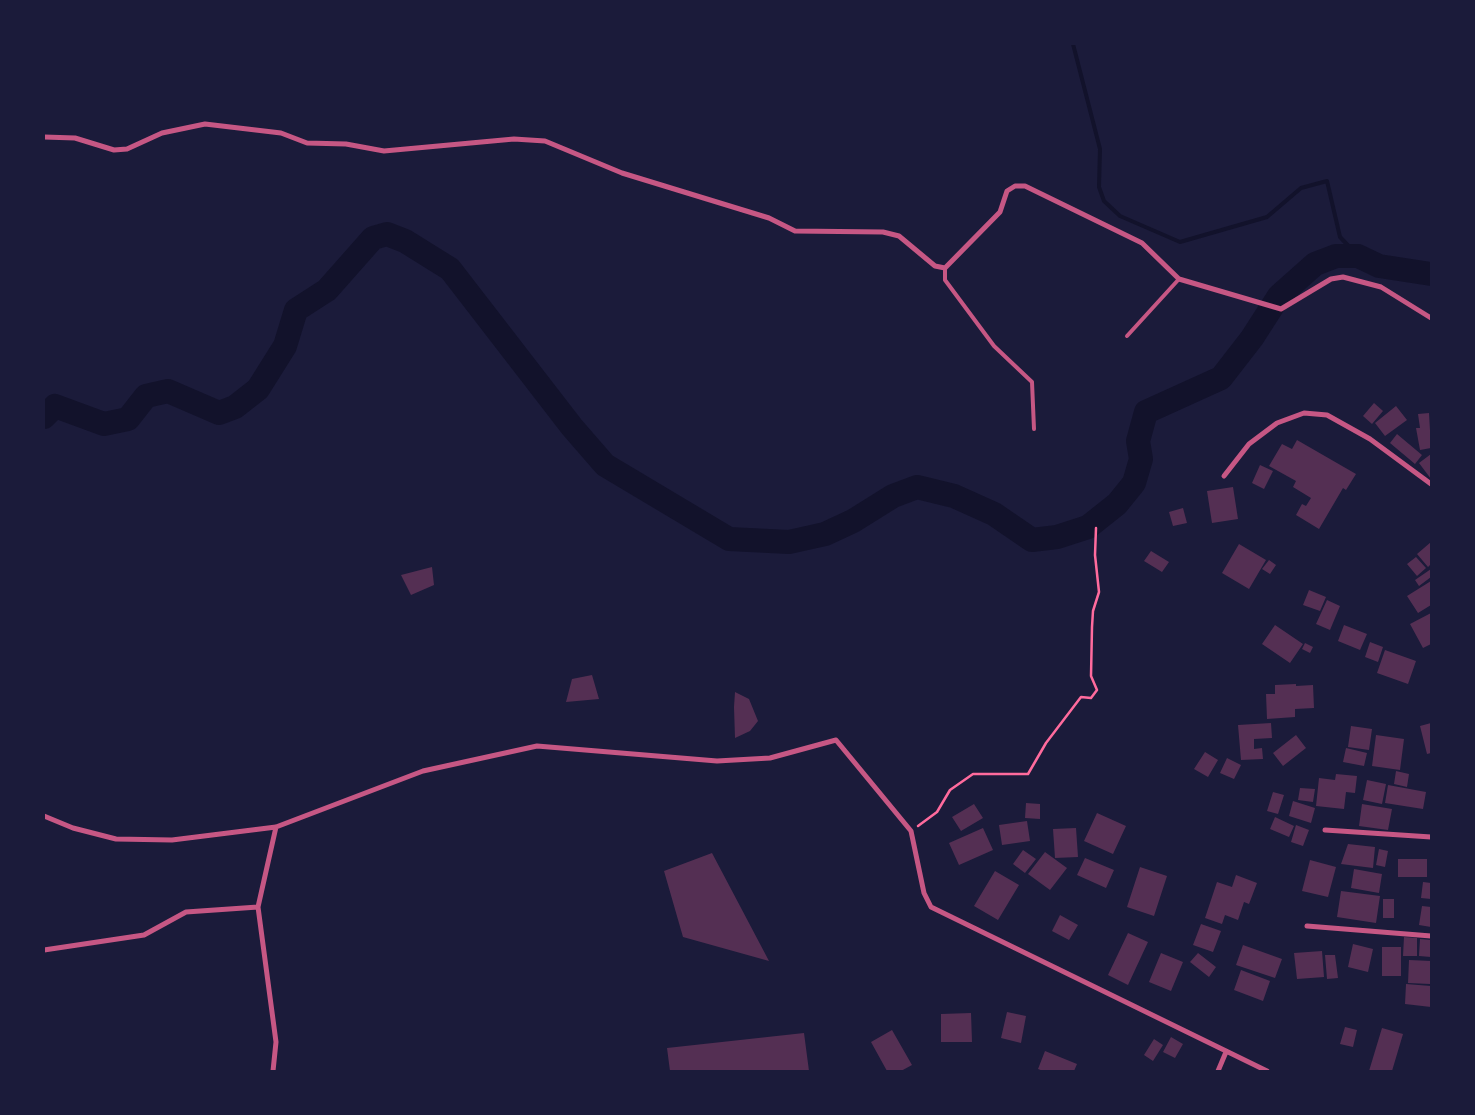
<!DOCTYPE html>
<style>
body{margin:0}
#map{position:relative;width:1475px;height:1115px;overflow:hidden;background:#1b1b3a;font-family:Rubik,sans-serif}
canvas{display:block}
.frame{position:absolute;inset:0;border:45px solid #1b1b3a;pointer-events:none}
</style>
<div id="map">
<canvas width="1475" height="1115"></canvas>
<div class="frame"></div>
</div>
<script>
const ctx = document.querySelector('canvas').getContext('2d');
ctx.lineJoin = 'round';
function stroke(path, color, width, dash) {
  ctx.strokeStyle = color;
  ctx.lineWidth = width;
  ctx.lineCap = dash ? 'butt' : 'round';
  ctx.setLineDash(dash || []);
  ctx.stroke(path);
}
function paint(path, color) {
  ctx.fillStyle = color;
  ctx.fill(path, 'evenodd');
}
stroke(new Path2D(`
 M1073 44 1100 149 1099 187 1104 201 1120 216 1180 242 1267 217 1301 188 1327 181 1340 237 1358 256`), '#12122b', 4);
stroke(new Path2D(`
 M44 417 55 406 104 424 128 419 146 396 168 391 219 413 235 407 258 389 285 346 296 310 327 290 373 238 387 234 405 241 450 269 572 427 605 465 729 539 789 542 825 534 853 521 893 496 917 487 954 496 994 514 1032 540 1057 537 1088 527 1117 504 1134 483 1141 459 1138 441 1146 412 1221 378 1252 338 1279 296 1315 264 1336 256H1358L1379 266 1431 274`), '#12122b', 24);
paint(new Path2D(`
 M1374 403 1383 411 1372 424 1363 416Z
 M1396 406 1407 420 1385 436 1375 423Z
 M1429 413 1431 448 1420 450 1416 428H1420L1418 414Z
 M1397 434 1422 455 1415 464 1390 443Z
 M1297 440 1356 474 1346 490 1343 488 1319 529 1296 515 1302 504 1306 506 1311 498 1293 487 1296 481 1269 466 1282 444 1292 449Z
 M1431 454V479L1419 463Z
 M1260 465 1273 471 1264 489 1252 483Z
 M1233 487 1238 519 1212 523 1207 491Z
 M1183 508 1187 523 1173 526 1169 512Z
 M1431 542V564L1428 567 1417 554Z
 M1239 544 1266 560 1249 589 1222 573Z
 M1151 551 1169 562 1162 572 1144 561Z
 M1416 557 1426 568 1417 576 1407 564Z
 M1269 560 1276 565 1270 574 1262 569Z
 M432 567 434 585 411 595 401 575Z
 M1431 569V577L1419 586 1415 580Z
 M1431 581V605L1418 613 1407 596Z
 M1309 590 1326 597 1320 611 1303 605Z
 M1327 600 1340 606 1330 630 1316 624Z
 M1431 613V644L1423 648 1410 624Z
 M1275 625 1303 644 1290 663 1262 644Z
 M1344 625 1367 634 1360 650 1338 641Z
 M1370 642 1383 647 1378 662 1365 657Z
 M1305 643 1313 647 1310 653 1302 649Z
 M1385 650 1416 661 1408 684 1377 673Z
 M592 675 599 699 566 702 572 679Z
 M1296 684V686L1313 685 1314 708 1295 709V717L1267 719 1266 694H1275V685Z
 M735 692 749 699 758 721 750 731 735 738 734 707Z
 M1271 723 1272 738 1254 739V749L1262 748 1263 759 1241 760 1238 725Z
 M1431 723V753L1427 754 1420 726Z
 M1351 726 1372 729 1369 750 1348 747Z
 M1296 735 1306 748 1283 766 1273 753Z
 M1376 735 1404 739 1400 770 1372 766Z
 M1346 748 1367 753 1364 766 1343 762Z
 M1205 752 1218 760 1208 777 1194 769Z
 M1227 758 1241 765 1234 779 1220 773Z
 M1396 771 1409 774 1407 787 1394 784Z
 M1336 774 1357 776 1355 793 1346 792 1344 809 1316 806 1319 778 1335 780Z
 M1367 780 1386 784 1382 804 1363 800Z
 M1388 785 1426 792 1423 809 1385 803Z
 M1300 788 1315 789 1313 802 1298 800Z
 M1273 792 1284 795 1278 814 1267 811Z
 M1293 801 1315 808 1311 823 1289 816Z
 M1026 803 1040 804V819L1025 818Z
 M974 804 983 818 961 831 952 817Z
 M1362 804 1392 809 1388 830 1359 826Z
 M1097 813 1126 826 1113 854 1084 841Z
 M1275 817 1294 826 1289 837 1270 829Z
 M1027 821 1030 841 1002 845 999 825Z
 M1296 825 1309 830 1303 846 1291 842Z
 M983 828 993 850 959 865 949 843Z
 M1076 828 1078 857 1055 858 1053 829Z
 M1348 844 1375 847 1373 868 1341 864Z
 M1379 849 1388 851 1385 867 1376 865Z
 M1023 850 1036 859 1025 873 1013 864Z
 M1045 852 1067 868 1050 890 1028 874Z
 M712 853 769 961 683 937 664 871Z
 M1085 858 1114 870 1106 888 1077 875Z
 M1398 859H1427V877H1398Z
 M1310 860 1336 867 1328 897 1302 891Z
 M1140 867 1167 876 1154 916 1127 907Z
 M1354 869 1382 874 1379 893 1351 888Z
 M995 871 1019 885 998 920 974 906Z
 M1236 875 1257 883 1249 904 1244 902 1238 920 1225 915 1222 924 1205 918 1217 882 1232 887Z
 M1423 882 1431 883V899L1421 898Z
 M1341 891 1380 896 1376 923 1337 917Z
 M1383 899H1394V918H1383Z
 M1422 906 1431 907V927L1419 925Z
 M1060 915 1078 925 1069 940 1052 931Z
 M1201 924 1221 931 1213 952 1193 945Z
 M1128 933 1148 942 1128 985 1108 975Z
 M1404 937 1417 938V956H1403Z
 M1420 939 1431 940V957L1419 956Z
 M1353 944 1373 949 1368 972 1348 967Z
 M1243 945 1282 959 1275 978 1236 965Z
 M1382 947H1401V976H1382Z
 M1322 951 1324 977 1297 979 1294 953Z
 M1161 953 1183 962 1171 991 1149 982Z
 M1198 953 1216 967 1209 977 1190 962Z
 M1325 955H1335L1338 978 1327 979Z
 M1409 960 1431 961 1430 984 1408 983Z
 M1241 970 1270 981 1263 1001 1234 990Z
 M1406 984 1431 986V1007L1405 1004Z
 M1007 1012 1026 1016 1021 1043 1001 1038Z
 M971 1013 972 1042H941V1014Z
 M1345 1027 1357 1030 1353 1047 1340 1044Z
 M1382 1028 1403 1034 1392 1071H1369Z
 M892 1030 912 1065 901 1071H887L871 1042Z
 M804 1033 809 1071H670L667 1048Z
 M1171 1037 1183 1044 1175 1058 1163 1052Z
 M1154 1039 1163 1045 1153 1061 1144 1055Z
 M1045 1051 1077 1064 1074 1071H1043L1038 1069Z`), '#542f53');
stroke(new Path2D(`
 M918 826 937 812 950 790 973 774H1028L1046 743 1081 697 1091 698 1097 690 1091 676 1092 627 1093 611 1099 592 1095 555 1096 528`), '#ff6b9d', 2.5);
stroke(new Path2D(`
 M945 268V280L994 346 1032 382 1034 429
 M1127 336 1179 279`), '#c65784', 4);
stroke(new Path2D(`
 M44 137 75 138 114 150 127 149 162 133 205 124 281 133 307 143 346 144 384 151 514 139 545 141 622 173 769 218 795 231 883 232 899 236 935 266 945 268 1000 212 1007 191 1015 186H1025L1142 243 1179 279 1281 309 1331 279 1343 277 1381 287 1431 318
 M1224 476 1249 444 1277 423 1304 413 1327 415 1370 439 1431 484
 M44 816 73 828 116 839 172 840 276 827 423 771 537 746 717 761 770 758 836 740 911 831 924 893 931 907 1267 1071
 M1325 830 1431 837
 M258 907 276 1042 273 1071
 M1307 926 1431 936
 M44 950 144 935 186 912 258 907 276 827
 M1218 1071 1226 1052`), '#c65784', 5);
</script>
